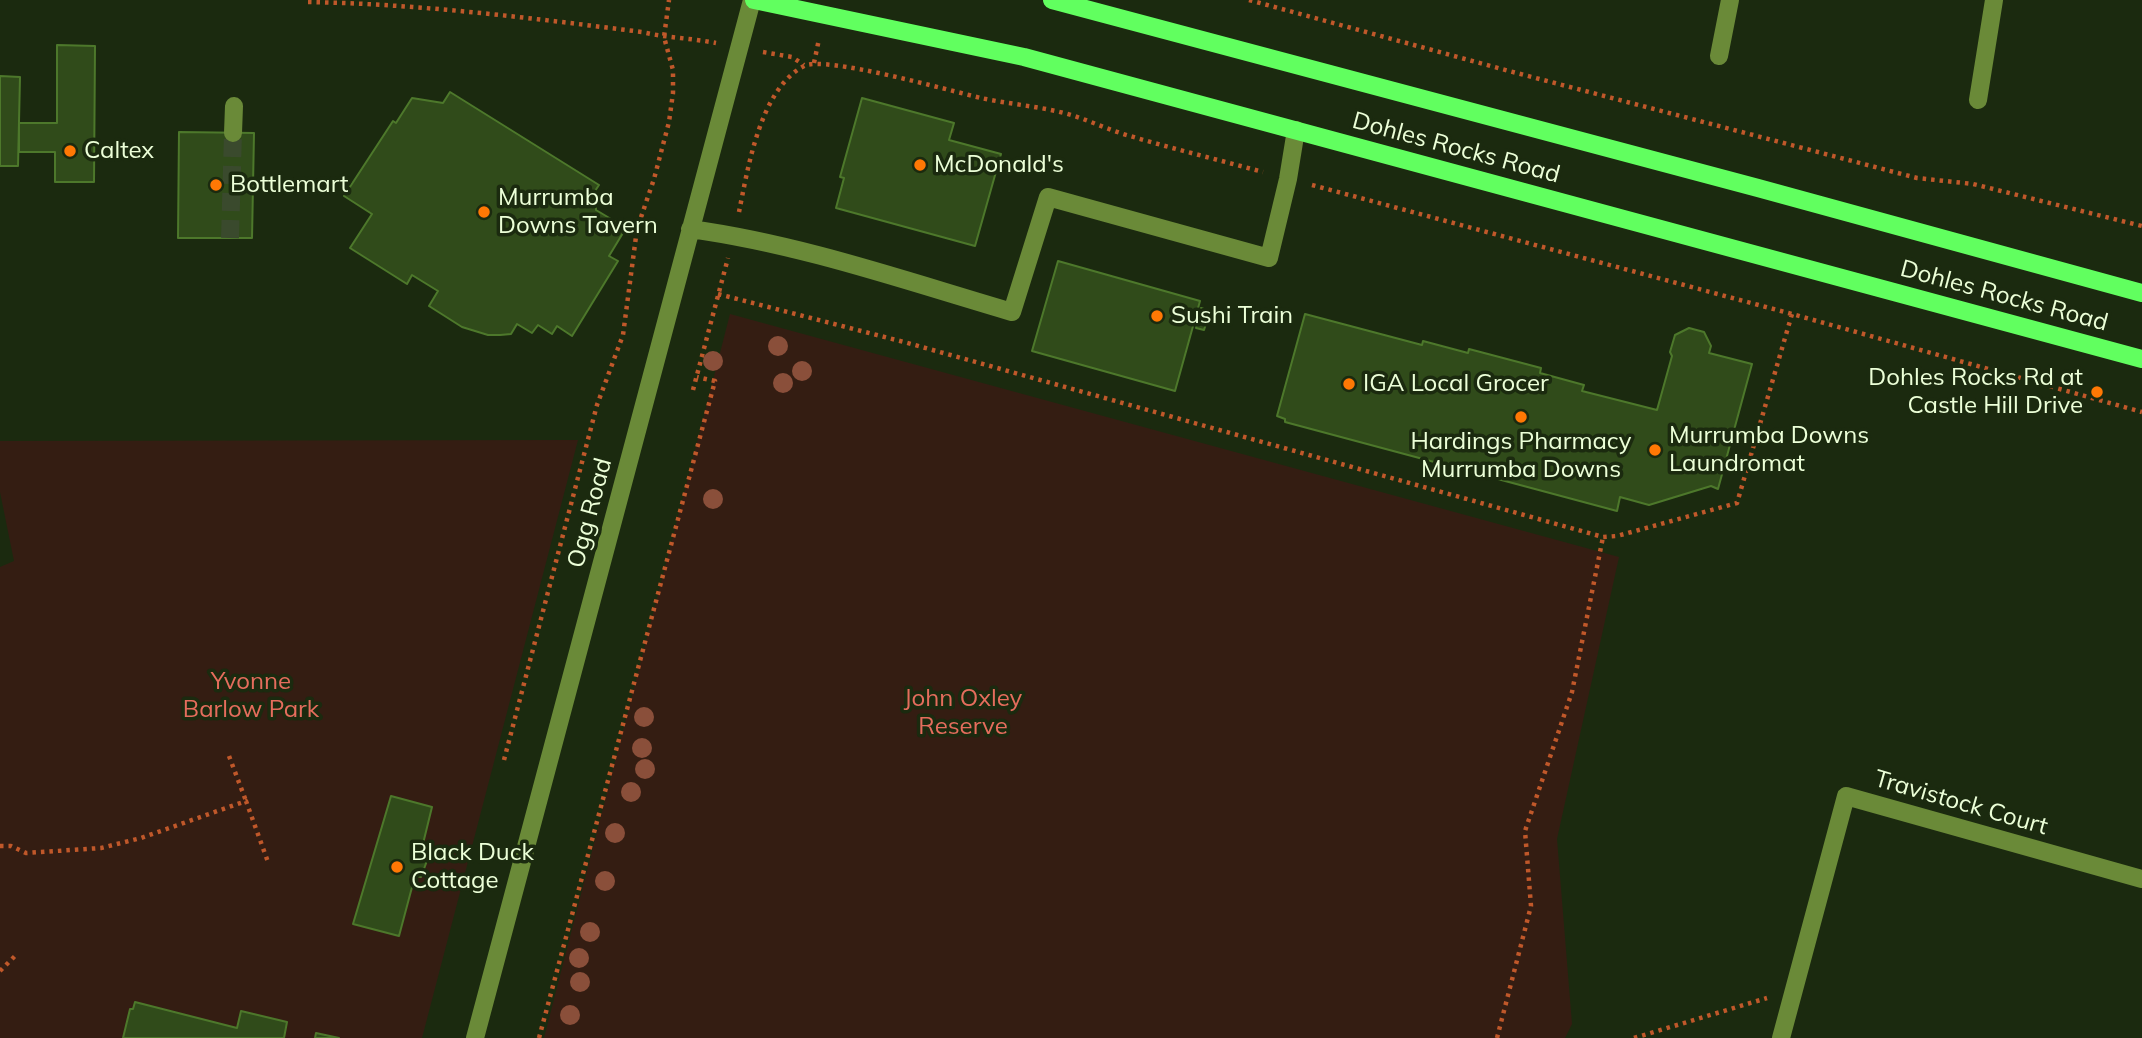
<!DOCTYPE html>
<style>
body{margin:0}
canvas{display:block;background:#1b2a0f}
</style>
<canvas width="2142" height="1038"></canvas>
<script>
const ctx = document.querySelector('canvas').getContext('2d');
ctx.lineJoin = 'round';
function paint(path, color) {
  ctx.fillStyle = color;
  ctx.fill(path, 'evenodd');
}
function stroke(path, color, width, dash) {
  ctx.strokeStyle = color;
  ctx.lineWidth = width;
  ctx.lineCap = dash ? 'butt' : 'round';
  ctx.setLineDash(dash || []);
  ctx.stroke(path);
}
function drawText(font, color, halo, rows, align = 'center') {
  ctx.font = font + ' Mulish,sans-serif';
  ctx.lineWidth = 7;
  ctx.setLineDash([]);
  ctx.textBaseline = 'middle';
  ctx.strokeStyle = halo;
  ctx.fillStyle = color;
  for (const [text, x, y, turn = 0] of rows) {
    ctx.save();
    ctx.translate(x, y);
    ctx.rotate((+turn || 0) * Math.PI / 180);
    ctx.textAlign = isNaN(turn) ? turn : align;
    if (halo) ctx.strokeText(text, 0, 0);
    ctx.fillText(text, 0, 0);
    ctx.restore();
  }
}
paint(new Path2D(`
 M730 314 1619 557 1557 839 1572 1024 1565 1038H544Z
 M578 440 422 1038H0V567L14 561 0 492V441Z`), '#341d12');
const building = new Path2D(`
 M57 45 95 46 94 182H55V152H19V123H57Z
 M0 76 20 77 18 166H0Z
 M450 92 599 185 595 191 596 210 626 228 609 256 618 261 572 336 557 326 552 334 538 325 532 333 517 324 511 334 500 335H488L462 327 429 306 438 291 412 275 407 284 350 248 372 214 344 196 393 121 396 123 412 98 443 103Z
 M862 98 954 123 949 140 1001 154 975 246 836 208 844 178 840 177Z
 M179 132 254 133 252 238H178Z
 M1058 261 1200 301 1175 391 1032 351Z
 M1201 308 1210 311 1204 330 1196 328Z
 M1305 314 1422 345 1423 341 1468 353 1469 349 1541 368 1540 373 1584 385 1582 391 1657 410 1672 356 1670 352 1675 335 1689 328 1704 332 1711 346 1709 353 1752 364 1718 489 1711 486 1649 505 1620 497 1617 511 1285 422V419L1277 416Z
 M391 796 432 807 420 856 428 858 421 877 415 876 399 936 353 924Z
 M135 1002 237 1028 241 1011 287 1022 284 1038H123L130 1009H133Z
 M316 1033 339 1038H315Z`);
paint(building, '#304b1a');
stroke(building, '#4d782b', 2);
stroke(new Path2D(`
 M230 238 233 133`), '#3a4a2d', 18, [18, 9]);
stroke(new Path2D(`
 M1249 0 1509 71 1917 178 1973 184 2142 226
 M308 2C420 4 531 18 642 32 667 38 691 38 716 43
 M763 52 792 57 804 65
 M814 63 819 39
 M1312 185 1792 314 2142 412
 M739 212C748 168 760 89 804 66 824 55 951 91 981 98 1008 104 1037 106 1064 113 1087 119 1108 130 1130 136 1174 149 1219 160 1263 172
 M718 294 904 342 1603 537 1617 536 1737 503 1792 314
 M693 390 728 258
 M229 756 246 801
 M504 760 597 405 623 335 637 229 654 179 669 122 673 93V70L664 37 669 0
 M0 846H11L26 853 101 848 141 838 246 801 268 862
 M0 971 15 956
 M539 1038 715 381 697 377
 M1497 1038 1531 906 1525 831 1572 692 1603 537
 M1634 1038 1767 998`), '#c0582a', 4.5, [3.5, 5]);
stroke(new Path2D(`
 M1719 56 1730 0
 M1978 100 1994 0
 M233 133 234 106
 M690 229C800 244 906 281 1012 312L1048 197 1269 258 1288 179 1296 130
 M475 1038 752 0
 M1781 1038 1846 796 2142 879`), '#6a8a38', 18);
stroke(new Path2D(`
 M754 0 1024 57 2142 359
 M1052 0 1758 188 2142 293`), '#61ff5f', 18);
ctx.fillStyle = '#8a4f3a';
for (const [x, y] of [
 [778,346],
 [713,361],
 [802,371],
 [783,383],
 [713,499],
 [644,717],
 [642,748],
 [645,769],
 [631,792],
 [615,833],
 [605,881],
 [590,932],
 [579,958],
 [580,982],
 [570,1015]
]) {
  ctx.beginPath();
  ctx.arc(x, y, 10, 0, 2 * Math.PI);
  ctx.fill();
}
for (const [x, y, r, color] of [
 [70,151,7,"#ff7804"],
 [920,165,7,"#ff7804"],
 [216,185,7,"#ff7804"],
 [484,212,7,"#ff7804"],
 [1157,316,7,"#ff7804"],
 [1349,384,7,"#ff7804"],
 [2097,392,7,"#ff7804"],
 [1521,417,7,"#ff7804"],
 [1655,450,7,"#ff7804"],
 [397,867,7,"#ff7804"]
]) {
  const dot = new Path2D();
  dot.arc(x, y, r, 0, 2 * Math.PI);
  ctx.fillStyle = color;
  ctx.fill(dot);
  stroke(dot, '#1b2a0f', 2.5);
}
drawText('24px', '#ecffd8', '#1b2a0f', [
 ["Dohles Rocks Road",1456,148,15],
 ["Dohles Rocks Road",2004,296,15],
 ["Ogg Road",590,513,-75],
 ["Travistock Court",1961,803,16]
]);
drawText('24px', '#ecffd8', '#1b2a0f', [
 ["Caltex",84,151],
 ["McDonald's",934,165],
 ["Bottlemart",230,185],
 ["Murrumba",498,198],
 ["Downs Tavern",498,226],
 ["Sushi Train",1171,316],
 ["Dohles Rocks Rd at",2083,378,"right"],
 ["Castle Hill Drive",2083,406,"right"],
 ["IGA Local Grocer",1363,384],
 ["Murrumba Downs",1669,436],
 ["Laundromat",1669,464],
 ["Hardings Pharmacy",1521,442,"center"],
 ["Murrumba Downs",1521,470,"center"],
 ["Black Duck",411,853],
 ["Cottage",411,881]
], 'left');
drawText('24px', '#e56d5d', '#1b2a0f', [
 ["Yvonne",251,682],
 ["Barlow Park",251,710],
 ["John Oxley",963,699],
 ["Reserve",963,727]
]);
</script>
